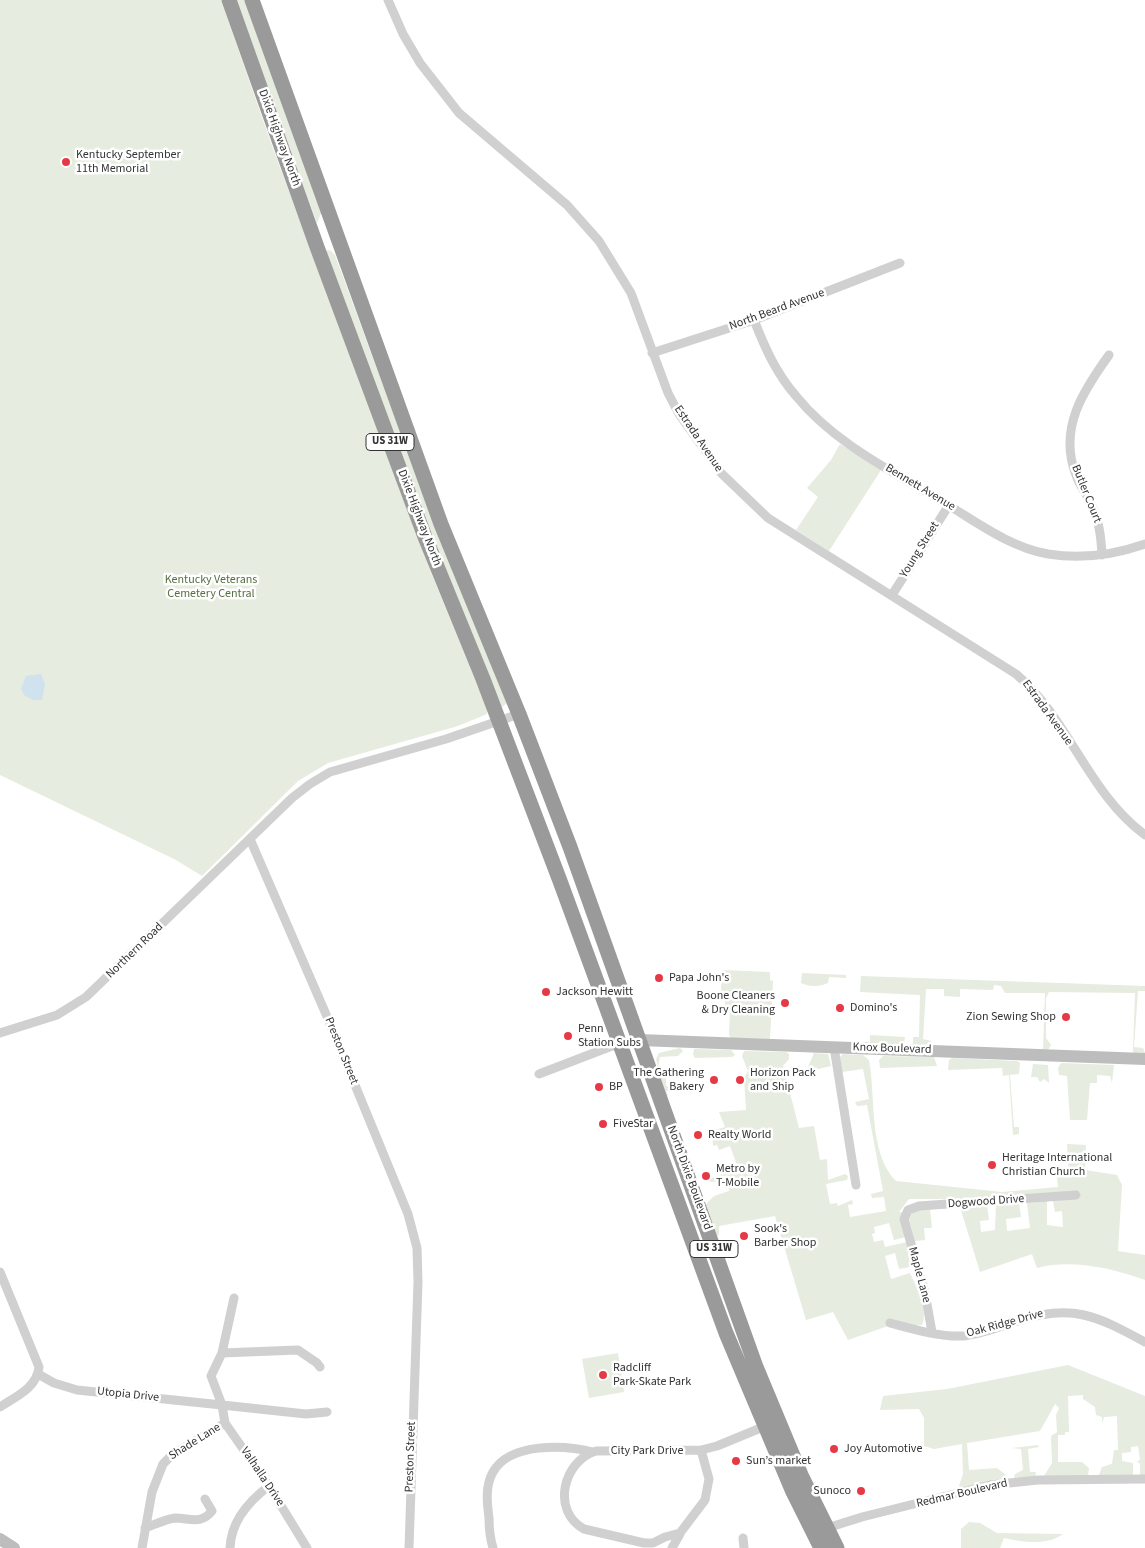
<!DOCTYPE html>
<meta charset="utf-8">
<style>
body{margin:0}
canvas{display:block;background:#fff}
</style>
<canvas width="1145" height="1548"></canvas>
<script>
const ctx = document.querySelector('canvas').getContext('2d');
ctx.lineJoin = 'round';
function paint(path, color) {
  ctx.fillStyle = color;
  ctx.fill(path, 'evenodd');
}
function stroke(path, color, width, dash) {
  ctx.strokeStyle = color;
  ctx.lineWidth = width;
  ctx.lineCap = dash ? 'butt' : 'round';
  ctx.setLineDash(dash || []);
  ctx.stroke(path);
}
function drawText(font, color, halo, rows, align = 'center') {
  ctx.font = font + ' "Source Sans 3",sans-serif';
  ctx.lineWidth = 5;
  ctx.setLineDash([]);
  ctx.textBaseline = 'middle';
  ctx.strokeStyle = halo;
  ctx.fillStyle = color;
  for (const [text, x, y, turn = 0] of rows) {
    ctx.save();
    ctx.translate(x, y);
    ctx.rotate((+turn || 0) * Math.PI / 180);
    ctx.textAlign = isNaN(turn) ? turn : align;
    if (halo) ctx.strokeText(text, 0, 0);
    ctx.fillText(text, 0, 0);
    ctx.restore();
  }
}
paint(new Path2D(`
 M0 0H221L271 143 432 575 487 708V714L458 726 328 763 298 781 202 876 176 860 0 775Z
 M234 0H245L322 211 317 223Z
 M330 250 335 255 388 399 507 703 502 707H500L447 579 325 251Z
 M840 444 881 470 829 551 796 530 818 497 807 488 831 460Z
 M722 970 770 972V980L773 981 770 1039 731 1038 729 1035 730 1010H725V992L721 990Z
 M802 973 846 975V978L829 977 828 983C820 987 809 987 801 983Z
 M861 976 1145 986V991H1138L1134 1047 1143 1048 1145 1053H1134L1133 1051 1135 993 1049 992 1046 998V1038L1051 1045 1048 1050 1043 1049 1045 993H1005L1001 986 994 985 993 990 960 989V997L944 996V989H926L923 1039 931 1041V1044H913V1037H919L920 995 860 992Z
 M870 1035 905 1037 904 1044 870 1043Z
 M680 1048 683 1051 678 1056 660 1057 658 1067 661 1077H666V1086H668L669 1091H666L668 1096 665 1098 656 1059 659 1053Z
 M694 1049 731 1050 735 1055 732 1057 695 1058 693 1054Z
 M744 1051 786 1052 789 1054V1059L783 1066 799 1128 814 1126 820 1160 827 1159 828 1180 845 1174 848 1176 847 1180 826 1184 830 1204 837 1203 838 1206 852 1200 853 1204 848 1205 850 1217 886 1211 884 1197 872 1198 871 1194 883 1191 867 1105 857 1106 855 1102 869 1099 863 1069 842 1072 840 1057 843 1054 863 1055 869 1060C876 1096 868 1153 896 1181L1002 1192 1058 1187 1057 1177 1069 1175 1067 1144 1086 1145 1085 1170 1117 1175 1122 1185 1118 1251 1145 1255V1280C1111 1268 1072 1259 1037 1268L1032 1254 980 1272 960 1207 987 1206 989 1220 980 1221 981 1232 995 1230 996 1205 1019 1203 1021 1217 1006 1219 1007 1231 1030 1228 1027 1203 1047 1201V1225L1063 1227 1062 1211 1055 1212 1053 1201 1080 1198V1192L983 1199H909L899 1212H902L906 1237 894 1240 889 1223 874 1227 875 1233 872 1234 874 1242 883 1240 885 1247 907 1242 910 1267 899 1269 895 1253 885 1256 891 1279 910 1273C916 1286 929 1312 922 1325L888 1326 848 1340 833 1312 806 1320 775 1216 719 1226V1235L714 1238 704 1206 714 1196 729 1191 727 1181 710 1182 709 1179 738 1168 730 1146 719 1150 717 1145 713 1146 712 1131 725 1127 719 1112 746 1110 744 1078 748 1071 742 1056Z
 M814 1053 828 1054 831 1066 806 1072Z
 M883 1056 934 1057 937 1066 880 1068 879 1060Z
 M952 1058 1017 1061 1020 1063 1019 1074 1010 1075 1014 1127H1019V1134L1013 1135 1009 1075 1003 1076 1002 1068 948 1070 949 1060Z
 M1061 1063 1114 1065 1112 1083 1110 1076 1097 1075V1083H1090L1087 1120H1070L1067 1076 1059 1075 1058 1068Z
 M1033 1064 1048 1065 1049 1083 1044 1079 1040 1082 1037 1077H1031Z
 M918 1209H930L932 1228H924L925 1240 915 1241 908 1216Z
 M618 1353 624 1392 589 1398 582 1359Z
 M1068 1365 1145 1396V1476H1140V1464L1137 1461 1140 1460 1138 1446 1131 1447V1452L1122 1453V1461L1133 1463V1476L1099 1475 1102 1467 1112 1464 1114 1450H1118L1117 1416 1104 1417 1102 1424V1417L1096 1415 1095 1407 1083 1399V1395L1068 1396 1069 1432H1065V1435H1058V1462H1082L1089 1468 1088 1476H1044L1052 1463 1051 1436 1057 1432 1056 1415 1059 1408 1055 1404 1040 1431 967 1443 969 1470 997 1468 1006 1475 1004 1479 958 1489 963 1474 962 1444 934 1449 924 1446V1418L919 1409 880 1410 883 1396 947 1389Z
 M1038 1445 1039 1447 1028 1449 1030 1472H1036L1035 1477 1014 1478 1015 1474 1023 1470 1021 1449 1012 1448Z
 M969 1522 980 1523 997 1533 1063 1534C1047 1546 1022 1542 1004 1538L1000 1548H961V1529Z`), '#e6ecdf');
paint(new Path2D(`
 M41 674 45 684 42 700H34L25 696 21 689 26 676Z`), '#cfe2ee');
stroke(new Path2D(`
 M388 0 403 34 420 63 459 113 567 205 599 241 631 293 668 393 679 414 721 473 768 518 1016 674C1069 719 1088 793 1145 835
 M754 320C765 348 776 373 796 396 834 443 892 471 943 502 977 522 1009 547 1048 554 1080 559 1114 555 1145 544
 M652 353 754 320 900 263
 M1102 555C1101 536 1099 519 1090 502 1086 493 1079 485 1076 475 1058 429 1083 391 1109 355
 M892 595 949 505
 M250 839 325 1012 408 1214 417 1248 418 1282 409 1548
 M0 1033 57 1015 86 997 292 798 310 784 330 772 446 739 519 714
 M834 1047 856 1185
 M539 1074 612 1046 639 1040
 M0 1272 39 1367C37 1388 15 1397 0 1407
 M890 1323C913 1329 939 1337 962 1336 981 1335 1000 1326 1018 1321 1072 1303 1097 1316 1145 1342
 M932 1332 925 1293 904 1219 908 1210 919 1206 1076 1195
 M222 1353 234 1298
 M320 1367 317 1363 298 1350 222 1353 211 1376 222 1405 306 1414 327 1412
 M38 1374 54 1383 77 1390 222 1405 225 1423 269 1486 307 1548
 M701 1450 709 1479 705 1500 680 1533 665 1537 653 1543H644L584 1529C551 1511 563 1461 596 1451L701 1450 717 1446 768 1425
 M145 1528C154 1525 166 1519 175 1518 190 1518 201 1525 212 1511L205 1499
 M824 1529 862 1517 990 1485 1038 1480 1145 1479
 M743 1538 744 1548
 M142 1548 152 1492 163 1464 173 1454 225 1423
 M230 1548C231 1521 249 1501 269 1486
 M493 1548C490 1538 489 1528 489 1518 487 1503 485 1486 493 1472 510 1442 565 1445 593 1452
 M672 1548 680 1534`), '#d0d0d0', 9);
stroke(new Path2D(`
 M639 1040 1145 1059
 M0 1539 14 1548`), '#bdbdbd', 12);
stroke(new Path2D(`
 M229 0 317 247 425 537 483 679 560 881 726 1333 793 1492 821 1548
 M252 0 441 524 519 714 570 847 756 1367 801 1475 837 1548`), '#9a9a9a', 15);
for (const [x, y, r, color] of [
 [66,162,5,"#e63946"],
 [659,978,5,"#e63946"],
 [546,992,5,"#e63946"],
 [785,1003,5,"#e63946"],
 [840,1008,5,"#e63946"],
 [1066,1017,5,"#e63946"],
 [568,1036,5,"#e63946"],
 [714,1080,5,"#e63946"],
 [740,1080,5,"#e63946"],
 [599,1087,5,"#e63946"],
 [603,1124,5,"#e63946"],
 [698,1135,5,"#e63946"],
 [992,1165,5,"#e63946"],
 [706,1176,5,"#e63946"],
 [744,1236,5,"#e63946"],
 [603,1375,5,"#e63946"],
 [834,1449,5,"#e63946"],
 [736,1461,5,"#e63946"],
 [861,1491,5,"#e63946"]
]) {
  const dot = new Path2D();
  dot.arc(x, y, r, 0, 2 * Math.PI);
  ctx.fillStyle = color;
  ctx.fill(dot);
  stroke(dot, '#fff', 2);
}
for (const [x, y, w] of [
 [390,442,48],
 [714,1249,48]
]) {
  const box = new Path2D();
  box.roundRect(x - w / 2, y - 8.5, w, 17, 4);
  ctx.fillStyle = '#fff';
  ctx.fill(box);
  stroke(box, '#333', 1);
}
drawText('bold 11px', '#333', null, [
 ["US 31W",390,442],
 ["US 31W",714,1249]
]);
drawText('12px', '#333', '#fff', [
 ["Dixie Highway North",279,138,70],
 ["North Beard Avenue",777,310,-20],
 ["Estrada Avenue",698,439,56],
 ["Bennett Avenue",920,488,31],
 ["Butler Court",1086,494,68],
 ["Dixie Highway North",419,518,69],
 ["Young Street",920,550,-58],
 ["Estrada Avenue",1047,713,54],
 ["Northern Road",135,951,-44],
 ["Knox Boulevard",892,1049,2],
 ["Preston Street",341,1051,68],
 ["North Dixie Boulevard",689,1178,70],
 ["Dogwood Drive",986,1202,-4],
 ["Maple Lane",919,1275,75],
 ["Oak Ridge Drive",1005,1324,-15],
 ["Utopia Drive",128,1395,6],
 ["Shade Lane",195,1442,-32],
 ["City Park Drive",647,1451],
 ["Preston Street",411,1457,-88],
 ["Valhalla Drive",262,1477,56],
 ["Redmar Boulevard",962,1494,-13]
]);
drawText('12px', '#333', '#fff', [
 ["Kentucky September",76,155],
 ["11th Memorial",76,169],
 ["Papa John's",669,978],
 ["Jackson Hewitt",556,992],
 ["Boone Cleaners",775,996,"right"],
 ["& Dry Cleaning",775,1010,"right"],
 ["Domino's",850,1008],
 ["Zion Sewing Shop",1056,1017,"right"],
 ["Penn",578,1029],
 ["Station Subs",578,1043],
 ["The Gathering",704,1073,"right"],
 ["Bakery",704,1087,"right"],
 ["Horizon Pack",750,1073],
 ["and Ship",750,1087],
 ["BP",609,1087],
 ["FiveStar",613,1124],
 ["Realty World",708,1135],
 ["Heritage International",1002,1158],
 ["Christian Church",1002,1172],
 ["Metro by",716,1169],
 ["T-Mobile",716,1183],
 ["Sook's",754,1229],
 ["Barber Shop",754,1243],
 ["Radcliff",613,1368],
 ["Park-Skate Park",613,1382],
 ["Joy Automotive",844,1449],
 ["Sun’s market",746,1461],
 ["Sunoco",851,1491,"right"]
], 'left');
drawText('12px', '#56703f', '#fff', [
 ["Kentucky Veterans",211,580],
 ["Cemetery Central",211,594]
]);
</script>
